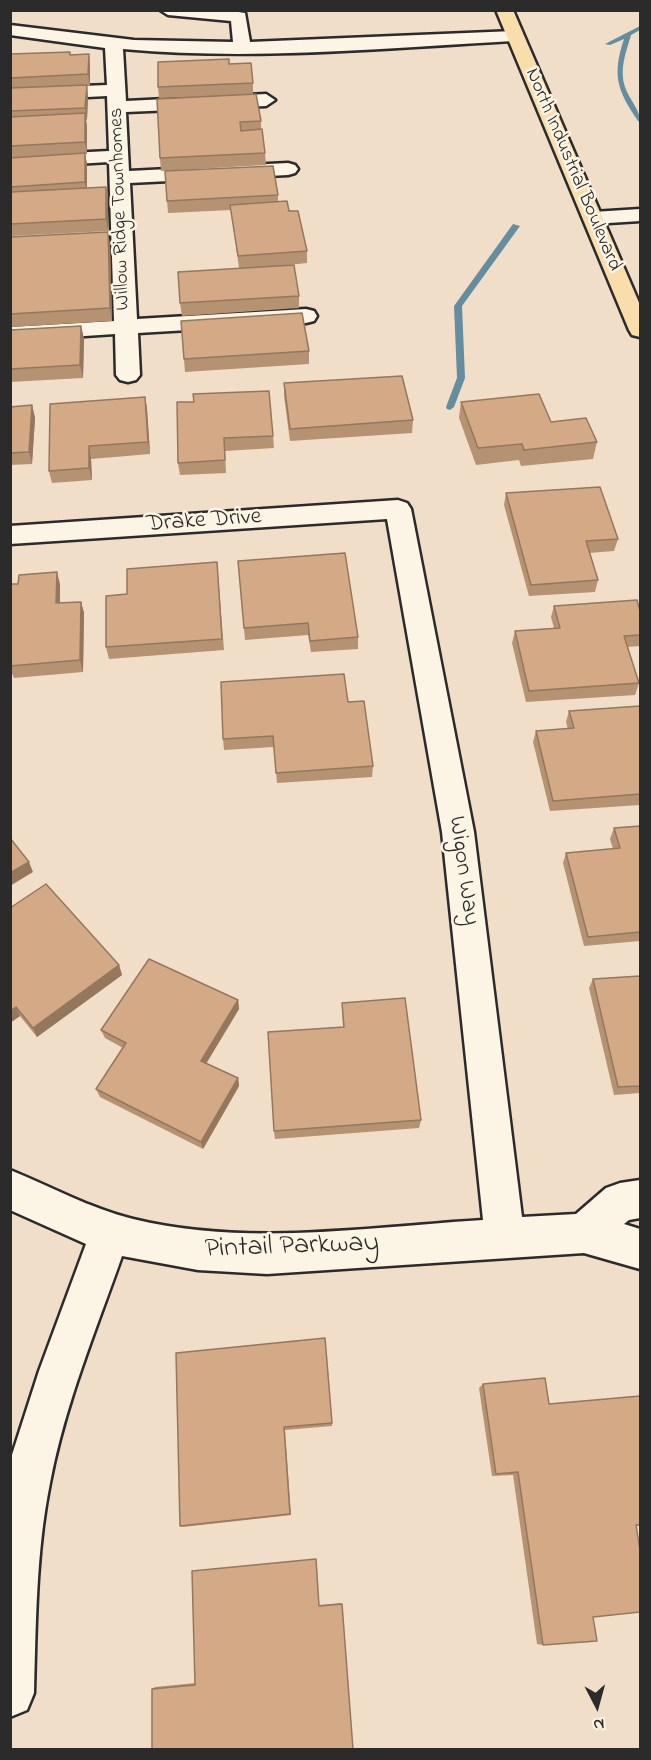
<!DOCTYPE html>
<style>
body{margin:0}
#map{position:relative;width:651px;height:1760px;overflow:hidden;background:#f0dec8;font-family:"Indie Flower",sans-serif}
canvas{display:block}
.frame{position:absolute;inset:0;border:12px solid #2b2b2b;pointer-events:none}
.north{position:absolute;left:567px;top:1676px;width:60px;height:60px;-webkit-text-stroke:4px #fcf5e5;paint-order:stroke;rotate:174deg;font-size:16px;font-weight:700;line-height:24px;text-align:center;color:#2b2b2b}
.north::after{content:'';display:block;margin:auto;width:21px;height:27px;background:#2b2b2b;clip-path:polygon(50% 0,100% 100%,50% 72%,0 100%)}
</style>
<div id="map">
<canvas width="651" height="1760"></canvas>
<div class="frame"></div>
<div class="north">N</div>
</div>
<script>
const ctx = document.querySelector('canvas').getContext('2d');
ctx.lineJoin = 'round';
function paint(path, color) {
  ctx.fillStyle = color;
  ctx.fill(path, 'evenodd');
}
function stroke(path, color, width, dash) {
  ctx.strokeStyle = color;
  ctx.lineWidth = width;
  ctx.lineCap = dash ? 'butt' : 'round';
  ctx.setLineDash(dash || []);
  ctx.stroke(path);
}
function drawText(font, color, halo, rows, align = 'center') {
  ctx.font = font + ' "Indie Flower",sans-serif';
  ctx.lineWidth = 5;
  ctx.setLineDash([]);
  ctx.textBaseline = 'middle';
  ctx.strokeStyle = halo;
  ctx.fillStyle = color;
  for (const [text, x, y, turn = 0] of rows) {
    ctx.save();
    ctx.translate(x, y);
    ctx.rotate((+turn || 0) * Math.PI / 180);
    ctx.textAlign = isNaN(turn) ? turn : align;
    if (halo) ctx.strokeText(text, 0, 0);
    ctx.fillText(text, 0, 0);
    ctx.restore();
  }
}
paint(new Path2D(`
 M640 26V30L631 35C626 52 619 70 625 87 629 99 641 111 640 122L638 121C617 90 612 75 624 39L610 45 605 44Z
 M513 224 520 226 462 306 465 378 454 407 450 410 447 409 446 407 457 378 454 306Z`), '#648d9f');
const minor = new Path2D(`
 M160 10H225L245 13 250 42 514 31 523 36 514 41C385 48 253 61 123 49L126 101 266 94 275 100 266 106 126 112 129 171 288 163 295 165 298 169 295 173 288 175 130 183 137 319 306 309 314 311 317 316 314 321 306 323 138 333 140 375 136 380 128 382 120 380 116 375 115 334 10 341V327L114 321 109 162 10 168V156L109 151 107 96 10 101V89L107 85 105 48 10 35V25L134 40 233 42 231 21 168 15Z
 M640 209V221L593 224 586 222 583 218 586 214 593 212Z
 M398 500 407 503 411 509 474 832 522 1217 576 1214 606 1188 620 1183 640 1180V1218L629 1220 624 1224 640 1229V1269L584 1253 267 1274 198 1270 122 1256C96 1330 65 1404 50 1483 36 1552 36 1623 34 1693L27 1710 10 1717V1461L39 1371 86 1244 10 1210V1170C52 1187 89 1208 133 1219 247 1247 368 1227 483 1220L442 832 387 519 10 544V526Z`);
const major = new Path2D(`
 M496 10H513L640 305V337L632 335 629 330Z`);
stroke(minor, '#2b2b2b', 5);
stroke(major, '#2b2b2b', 5);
paint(minor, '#fcf5e5');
paint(major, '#f9deab');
paint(new Path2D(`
 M10 54 71 55 89 54 90 66V86H87L88 97 87 120H86L87 126V154H85L87 165V188L106 187 108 199V231L10 236Z
 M229 64 253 83V94L261 121V130L265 153 266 165 161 171 160 158 200 97 159 98 158 87Z
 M278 195V202L289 211 307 251V263L278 266 299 296V308L182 316 180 303 239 268 231 210 168 213 167 201Z
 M10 237 110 244 112 321 10 327Z
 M81 326 84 339 83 378 10 382V330Z
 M309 351V364L185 372 184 359Z
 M284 383 413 420 412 433 290 441 284 396Z
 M145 397 147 409 150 454 91 459 92 480 52 483 49 471Z
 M177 402 273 436 274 448 225 451 226 473 180 475 178 463Z
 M461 402 551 422 597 442 593 459 521 466 519 460 476 465 459 418Z
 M32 405 35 418 32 464 10 465V407Z
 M506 493 618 539 614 551 589 553 598 580 595 592 529 596 504 505Z
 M238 561 358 637V649L311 652 308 635 245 640Z
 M217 562 224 650 109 659 106 647 127 594Z
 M10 584H60V603L81 602 84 613 83 672 14 678 10 669Z
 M554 606 640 611V646L627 647 639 683 635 695 526 702 512 643 515 631 554 628 551 617Z
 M348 702 373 766 372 777 277 783 274 747 224 750 223 739Z
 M640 706V805L550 811 533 742 536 731 568 729 566 722 569 711Z
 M640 826V941L584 946 563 863 566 853 613 849 610 839 614 828Z
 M10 908 119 965 122 975 37 1037 20 1016 10 1023Z
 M640 976V1093L614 1095 589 988 593 979Z
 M238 1000 239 1009 206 1063 238 1078 239 1086 203 1149 100 1097 96 1089 123 1048 105 1038 101 1030Z
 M342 1003 421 1120 419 1128 275 1139 274 1131 343 1027Z
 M176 1353 332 1423V1426L285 1430 291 1515 183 1527 180 1526Z
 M483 1384 549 1404 640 1396V1526H636L593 1617 543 1645 537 1644 513 1475 492 1476 479 1388Z
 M341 1603 353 1749 152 1689 155 1687 195 1683 319 1605Z`), '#b59272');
paint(new Path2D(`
 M89 54 90 66V86L88 74Z
 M87 85 88 97 87 120 85 108Z
 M85 113 87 126V154L85 142Z
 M85 153 87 165V195L85 182Z
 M106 187 108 199V231L106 219Z
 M108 232 110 244 112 321 110 308Z
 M81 326 84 339 83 378 80 365Z
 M145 397 147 409 150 454 148 442Z
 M32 405 35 418 32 464 29 452Z
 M89 446 91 459 92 480 89 468Z
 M57 572 60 584V615L56 603Z
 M81 602 84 613 83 672 80 660Z
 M29 862 33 872 10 886V873Z
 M119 965 122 975 37 1037 33 1028Z
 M238 1000 239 1009 203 1069 201 1061Z
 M16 1007 20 1016 10 1023V1011Z
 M238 1078 239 1086 203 1149 201 1142Z`), '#94775d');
const building = new Path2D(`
 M70 52V55L89 54 88 74 10 78V54Z
 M229 59V64L251 63 253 83 158 87V62Z
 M87 85 85 108 10 111V88Z
 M256 94 261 121 240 122 241 131 262 129 265 153 160 158 157 99Z
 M85 113V142L10 146V117Z
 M85 153V182L10 187V158Z
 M273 166 278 195 167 201 165 171Z
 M106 187V219L10 224V192Z
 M287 201 289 211H298L307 251 238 256 230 205Z
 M108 232 110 308 10 314V237Z
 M294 265 299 296 180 303 178 272Z
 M302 313 309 351 184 359 181 321Z
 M81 326 80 365 10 369V330Z
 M402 376 413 420 290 429 284 383Z
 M269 391 273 436 224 438 225 460 178 463 177 402H194L193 394Z
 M539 394 551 422 586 418 597 442 524 450 522 444 478 448 461 402Z
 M145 397 148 442 89 446V468L49 471 50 404Z
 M32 405 29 452 10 453V407Z
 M600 487 618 539 586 541 598 580 531 585 506 493Z
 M345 553 358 637 310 641 308 623 244 628 238 561Z
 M217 562 222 639 106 647V596L127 594V569Z
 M57 572 56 603 81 602 80 660 10 666V584H18L19 575Z
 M637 600 640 611V635L624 636 639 683 529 691 515 631 560 628 554 606Z
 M344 674 348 702 364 701 373 766 276 773 273 736 223 739 221 682Z
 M640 706V794L553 801 536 731 574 728 569 711Z
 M640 826V932L588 937 566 853 620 848 614 828Z
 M10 838 29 862 10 873Z
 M46 884 119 965 33 1028 16 1007 10 1011V908Z
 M149 959 238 1000 201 1061 238 1078 201 1142 96 1089 126 1043 101 1030Z
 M640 976V1086L618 1087 593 979Z
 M405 998 421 1120 274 1131 268 1032 344 1027 342 1003Z
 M325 1338 332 1423 284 1427 290 1514 180 1526 176 1353Z
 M545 1378 549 1404 640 1396V1525H636L640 1550V1612L593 1617 597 1641 543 1645 518 1472 496 1474 483 1384Z
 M316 1559 319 1606 342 1604 353 1749H152V1689L195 1685 192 1571Z`);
paint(building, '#d3aa85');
stroke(building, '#94775d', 1.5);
drawText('20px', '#2b2b2b', '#fcf5e5', [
 ["North Industrial Boulevard",572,170,67],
 ["Willow Ridge Townhomes",121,209,-92]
]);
drawText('24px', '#2b2b2b', '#fcf5e5', [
 ["Drake Drive",204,522,-4],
 ["Wigon Way",462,871,82]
]);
drawText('28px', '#2b2b2b', '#fcf5e5', [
 ["Pintail Parkway",292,1248,-2]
]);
</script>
